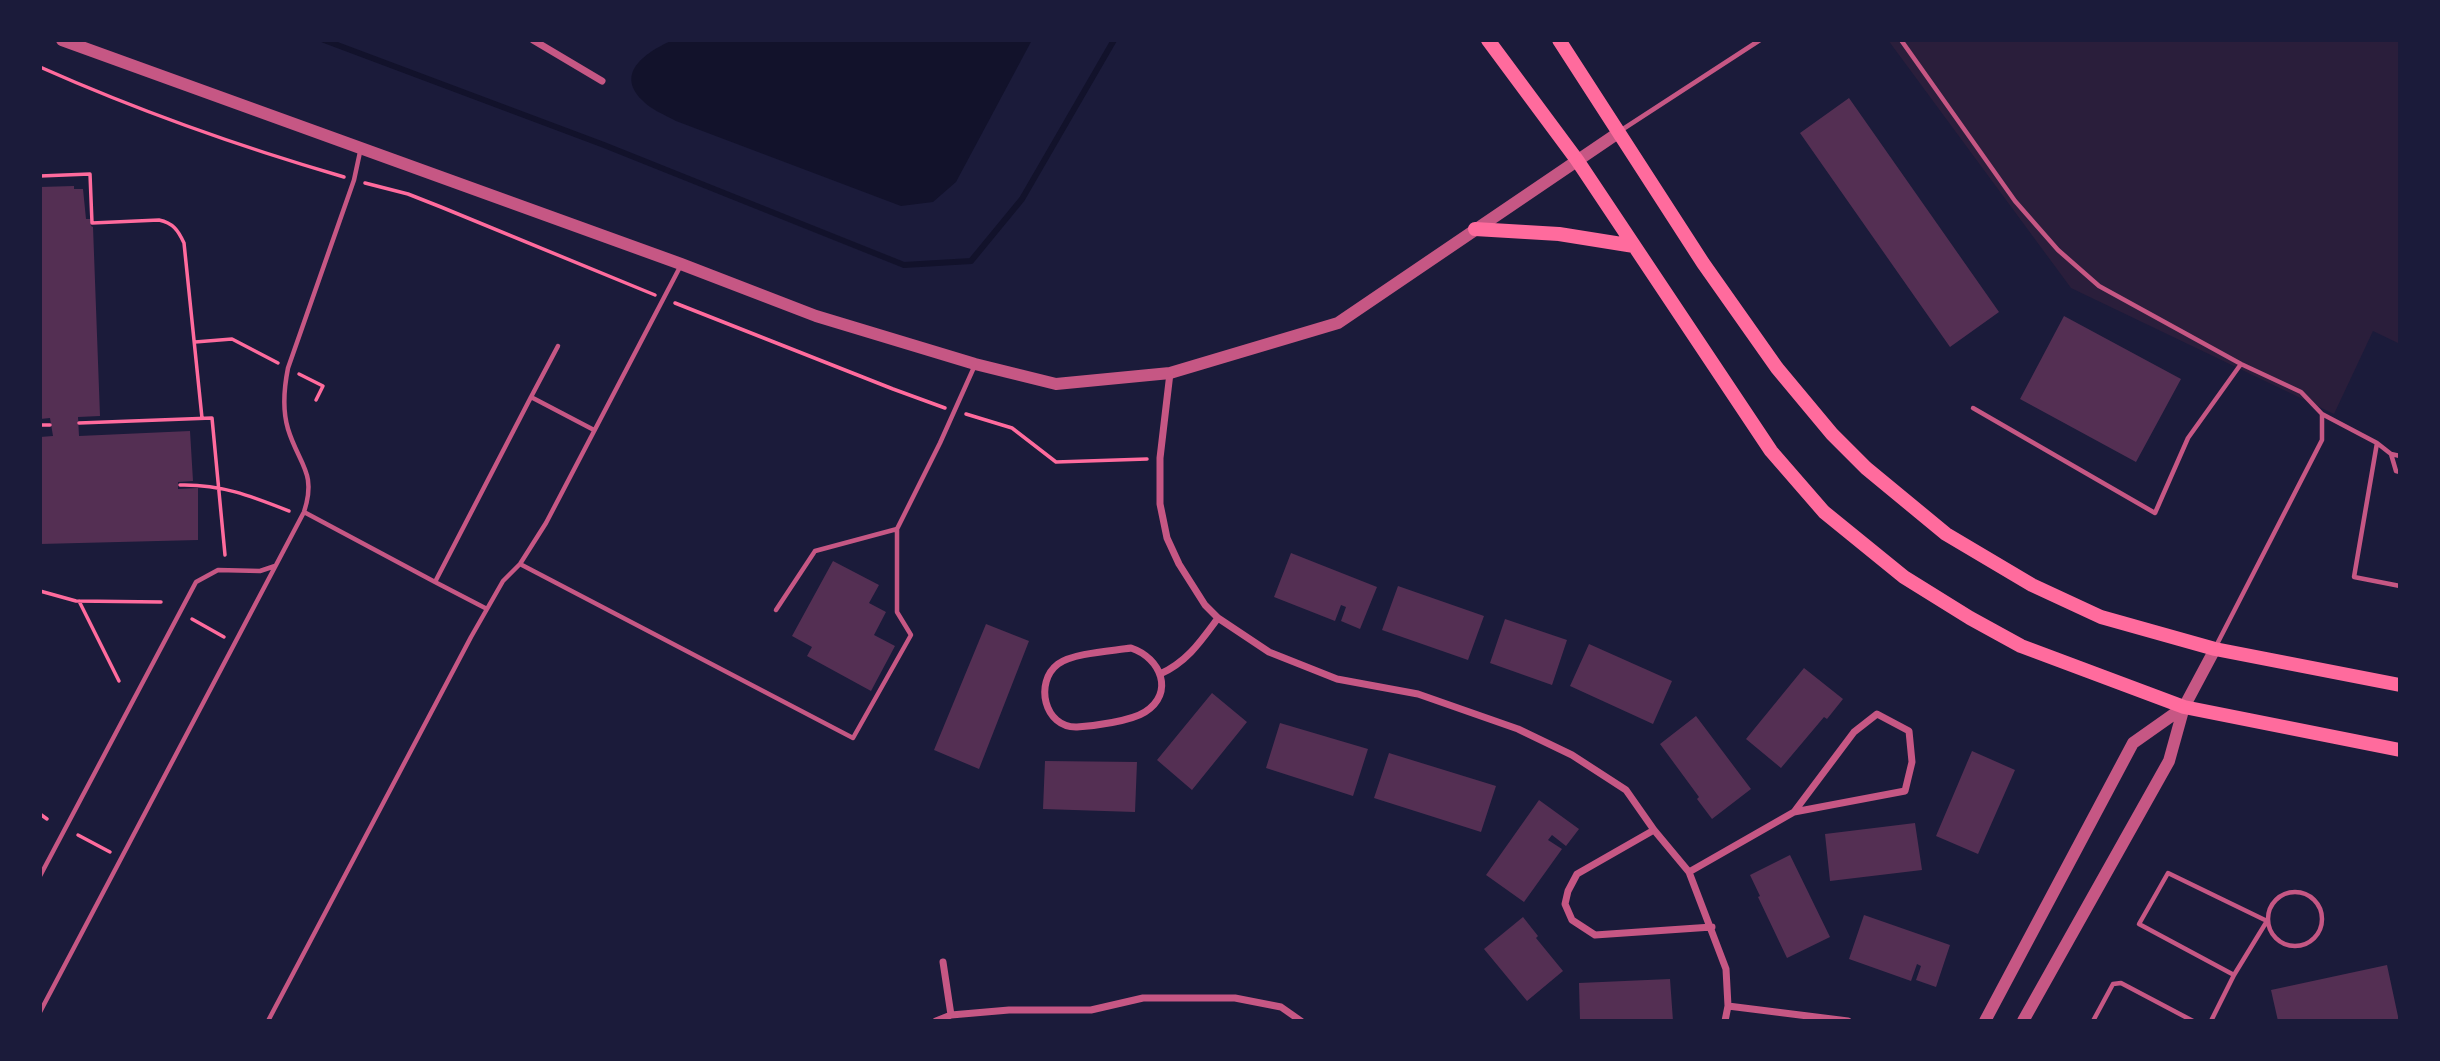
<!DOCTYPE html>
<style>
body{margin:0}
#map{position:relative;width:2440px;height:1061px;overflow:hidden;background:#1b1b3a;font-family:Mulish,sans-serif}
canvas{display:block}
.frame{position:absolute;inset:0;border:42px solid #1b1b3a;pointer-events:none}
</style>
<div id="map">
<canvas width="2440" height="1061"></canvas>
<div class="frame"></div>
</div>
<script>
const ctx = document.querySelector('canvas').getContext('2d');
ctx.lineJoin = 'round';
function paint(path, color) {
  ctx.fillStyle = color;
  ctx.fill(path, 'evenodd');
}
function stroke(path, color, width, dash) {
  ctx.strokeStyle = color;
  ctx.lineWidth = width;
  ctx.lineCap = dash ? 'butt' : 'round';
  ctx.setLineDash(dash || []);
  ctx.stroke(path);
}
paint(new Path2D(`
 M1888 40H2400V344L2373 331 2334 414 2071 288Z`), '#2a1e3b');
paint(new Path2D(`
 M673 40H1032L956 182 933 202 901 206 676 121C665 115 650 109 642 100 614 72 648 51 673 40Z`), '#12122b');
stroke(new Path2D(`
 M324 40 604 145 904 265 971 261 1022 199 1114 40`), '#12122b', 6);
paint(new Path2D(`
 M1849 98 1999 312 1950 347 1800 133Z
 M74 186V189H83L86 219H90L91 226 93 227 100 416 78 417 79 436 190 431 193 481 178 482V489L198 488V540L40 544V437L53 436 50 418 40 419V187Z
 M2064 316 2181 379 2136 462 2020 399Z
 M1291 553 1377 587 1360 629 1341 621 1346 607 1341 605 1335 621 1274 597Z
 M833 561 879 585 869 603 886 612 874 635 895 646 871 691 807 656 812 647 792 636Z
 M1398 586 1484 616 1468 660 1382 630Z
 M1505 619 1567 640 1552 685 1490 663Z
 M986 624 1029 641 979 769 934 750Z
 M1589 644 1672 681 1653 724 1570 686Z
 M1804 668 1843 699 1827 719 1824 717 1781 768 1746 739Z
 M1212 693 1247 722 1192 790 1157 760Z
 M1696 716 1751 789 1712 819 1697 799 1699 797 1660 744Z
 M1280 723 1368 749 1353 796 1266 768Z
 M1972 751 2015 770 1978 854 1936 836Z
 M1389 753 1496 786 1481 832 1374 798Z
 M1045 761 1137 762 1135 812 1043 809Z
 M1539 800 1579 829 1566 846 1552 835 1548 840 1562 849 1524 902 1486 875Z
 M1915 823 1922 870 1830 881 1825 834Z
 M1790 855 1830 937 1787 958 1758 897 1760 896 1750 875Z
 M1864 915 1950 945 1936 987 1916 980 1921 966 1917 964 1911 981 1849 959Z
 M1523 917 1538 936 1536 938 1563 971 1527 1001 1484 949Z
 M2387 965 2399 1021H2278L2271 990Z
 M1670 979 1673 1021H1580L1579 983Z`), '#542f53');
stroke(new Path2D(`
 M40 67C139 111 241 147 344 177
 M40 176 90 174 92 223 159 220C173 223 178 230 184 243L202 418
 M365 183 408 194 441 207 655 295
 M675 303 893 389 945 408
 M195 342 232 339 278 363
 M299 374 323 386 316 400
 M966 414 1012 428 1056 462 1147 459
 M79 423 212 418 225 555
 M40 425H50
 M180 485C221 484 251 496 289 511
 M40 591 76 601 161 602
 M79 601 119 681
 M192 619 224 637
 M40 814 47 819
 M78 835 110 852`), '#ff6b9d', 3.5);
stroke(new Path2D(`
 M1901 40 2015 201 2058 250 2099 286 2241 364 2301 392 2322 414V440L2215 648
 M1620 131 1760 40
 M531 397 558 346
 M1973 408 2155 513 2188 438 2241 364
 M2322 414 2377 443 2354 577 2400 586
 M2377 443 2391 454 2400 456
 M2391 454 2396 471 2400 472
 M304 512 435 582 531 397 594 430
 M520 564 853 738 911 635 897 612V529
 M435 582 487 609
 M776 610 815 551 897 529 940 443 975 365
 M40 876 196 582 218 570 260 571 275 566
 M2268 919a27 27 0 1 1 54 0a27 27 0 1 1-54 0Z
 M40 1012 304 512C317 472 299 465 288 429 282 409 284 388 288 368L354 180 360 152
 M268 1021 471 637 503 581 520 564 546 523 680 267
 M2093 1021 2113 984 2121 983 2193 1021
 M2211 1021 2234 975 2267 921 2168 873 2139 924 2234 975`), '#c65784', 4.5);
stroke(new Path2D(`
 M533 40 602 81
 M1170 373 1160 458V504L1167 538 1179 564 1205 605 1218 618 1269 652 1337 679 1418 694 1518 729 1572 755 1626 790 1654 830 1689 872 1726 969 1728 1006 1725 1021
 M1131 648C1161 658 1175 693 1145 712 1131 721 1094 726 1077 727 1044 728 1034 682 1058 664 1073 653 1112 651 1131 648Z
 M1160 674C1187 662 1201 641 1218 618
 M1877 714 1909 731 1912 762 1905 791 1794 812 1854 732Z
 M1654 830 1577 874 1568 891 1565 904 1572 920 1595 935 1712 927
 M1689 872 1794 812
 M943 962 951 1015
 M1728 1006 1848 1021
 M936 1021 951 1015 1009 1010H1091L1143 998H1235L1281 1007 1301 1021`), '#c65784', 7);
stroke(new Path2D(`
 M62 40 681 264 816 316 975 364 1056 384 1170 373 1338 323 1618 133
 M1985 1021 2133 743 2184 707
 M2023 1021 2169 761 2184 707 2215 649`), '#c65784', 12);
stroke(new Path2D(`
 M1488 40 1577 160 1771 451 1824 512 1904 577 1970 618 2021 646 2184 707 2400 750
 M1559 40 1703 263 1777 368 1832 434 1866 468 1946 534 2032 585 2101 617 2215 649 2400 685
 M1475 229 1559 234 1634 246`), '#ff6b9d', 14);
</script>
